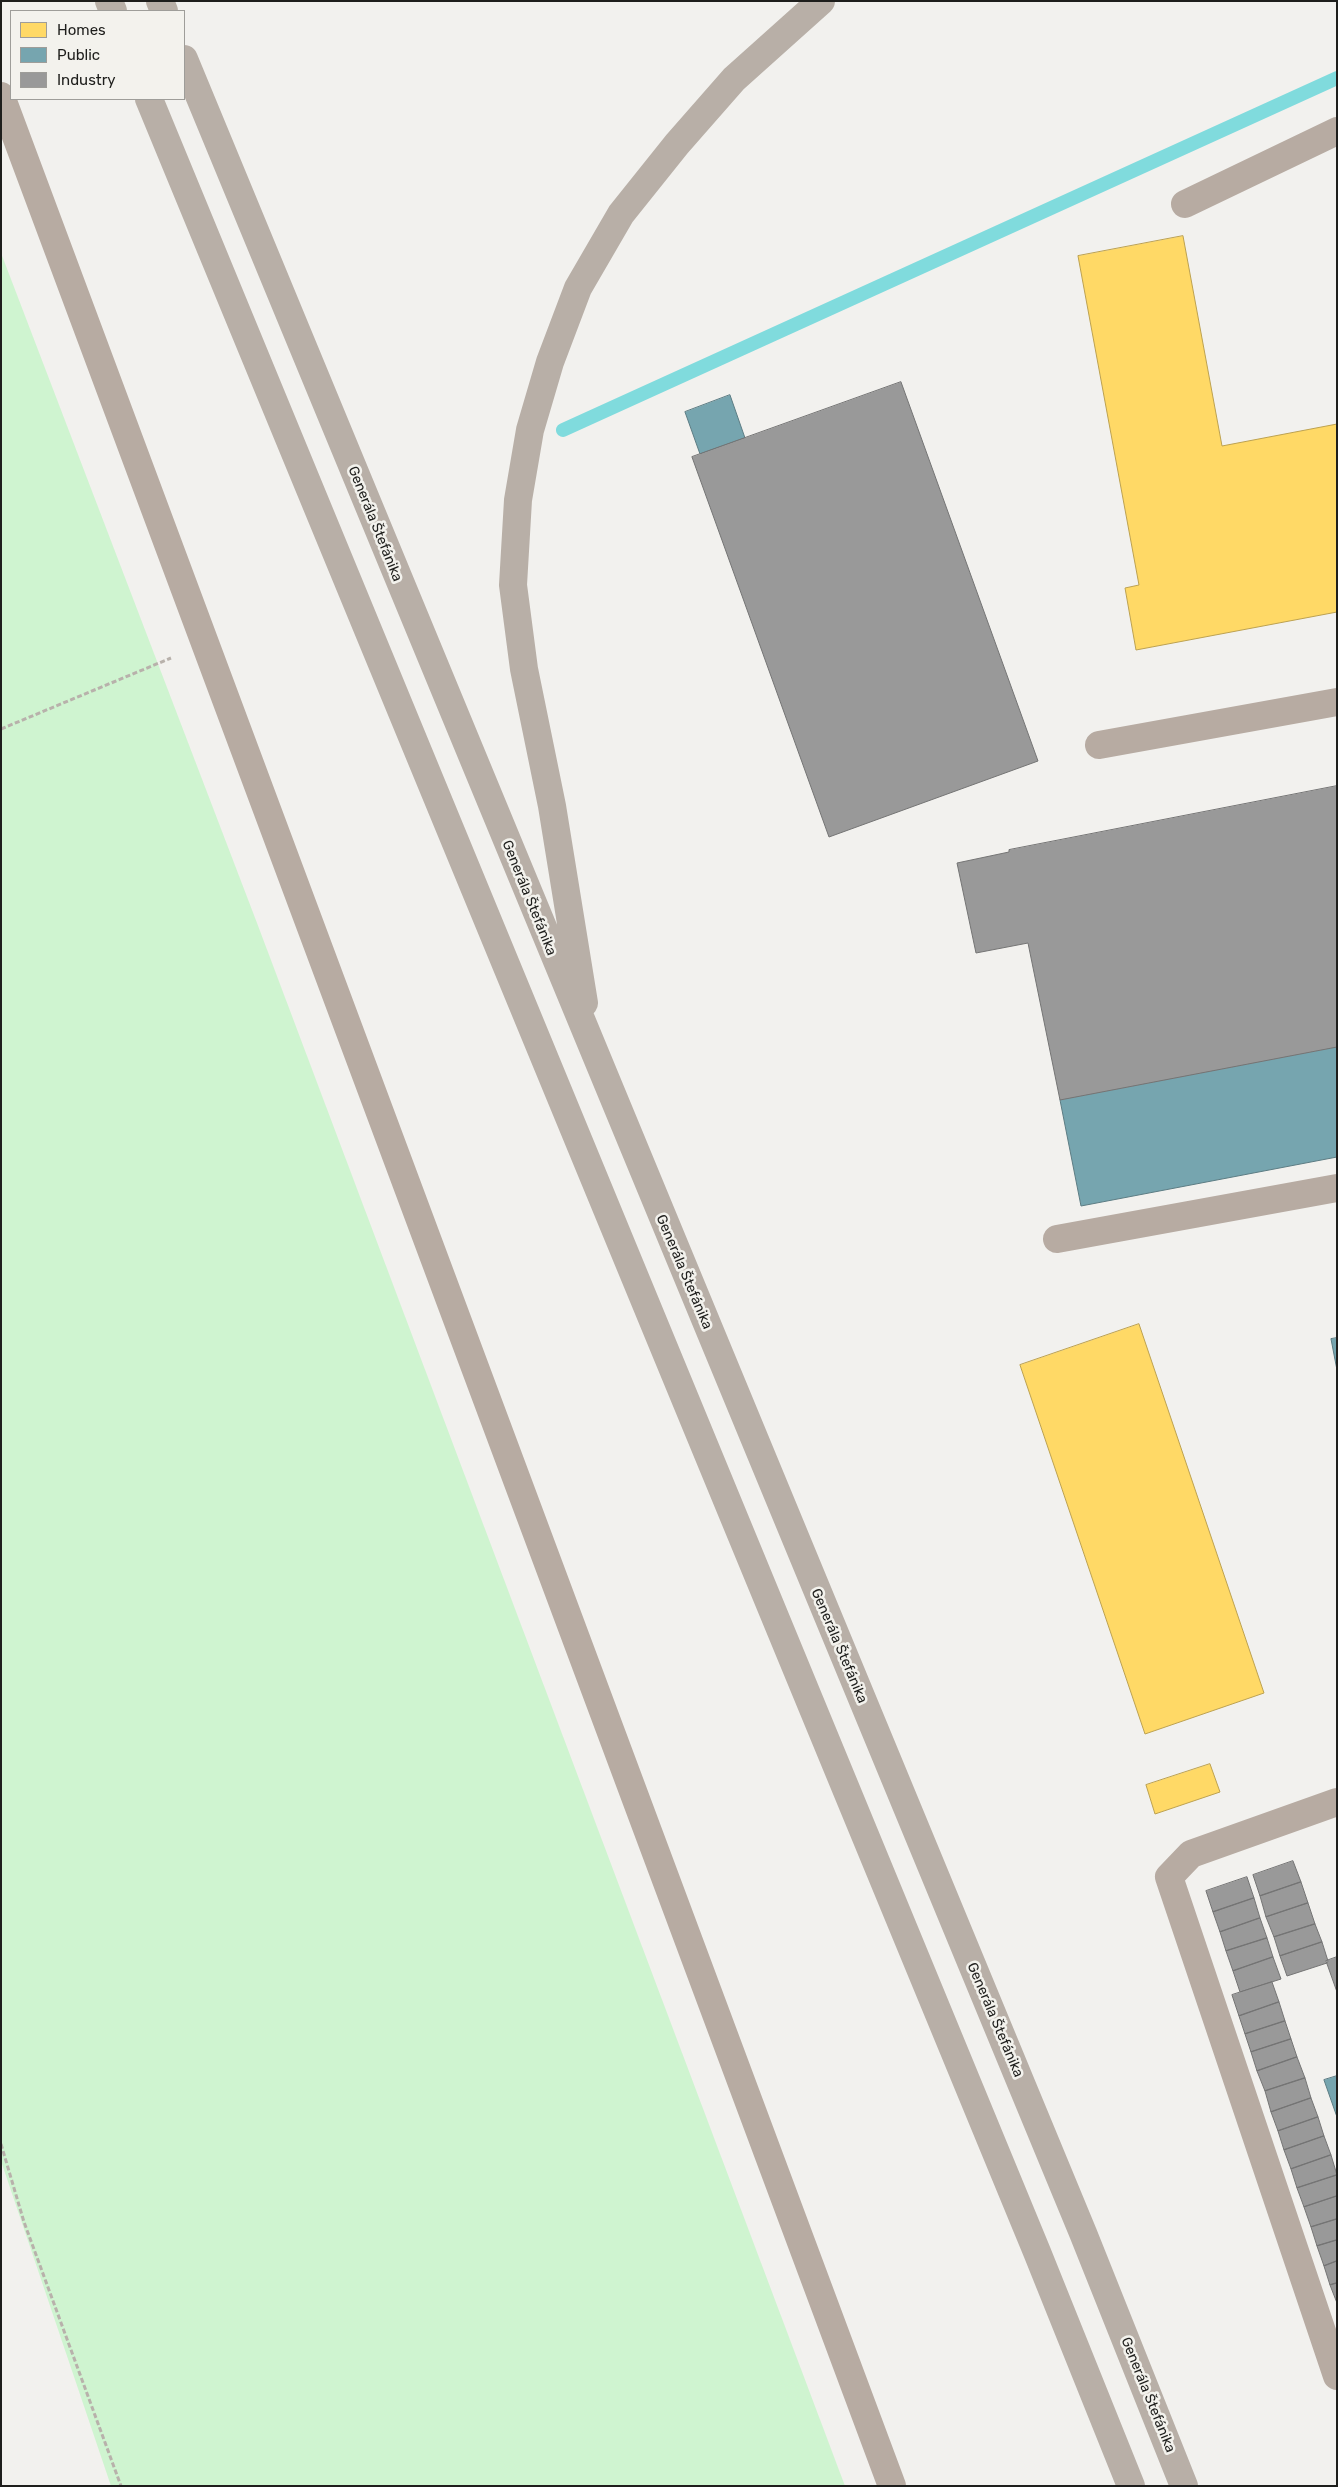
<!DOCTYPE html>
<meta charset="utf-8">
<style>
body{margin:0}
#map{position:relative;width:1338px;height:2487px;overflow:hidden;background:#f2f1ee;font-family:Rubik,sans-serif}
canvas{display:block}
.frame{position:absolute;inset:0;border:2px solid #1e1e1c;pointer-events:none}
.legend{position:absolute;left:10px;top:10px;width:175px;height:90px;box-sizing:border-box;background:#f3f2ed;border:1px solid #9e9d99;margin:0;padding:6px 9px;list-style:none;font-size:15px;color:#1e1e1c}
.legend li{display:flex;align-items:center;gap:10px;height:25px}
.legend b{width:25px;border:1px solid #9e9d99}
</style>
<div id="map">
<canvas width="1338" height="2487"></canvas>
<div class="frame"></div>
<ul class="legend">
<li><b style="height:14px;background:#ffd966"></b>Homes</li>
<li><b style="height:14px;background:#76a5af"></b>Public</li>
<li><b style="height:14px;background:#999"></b>Industry</li>
</ul>
</div>
<script>
const ctx = document.querySelector('canvas').getContext('2d');
ctx.lineJoin = 'round';
function paint(path, color) {
  ctx.fillStyle = color;
  ctx.fill(path, 'evenodd');
}
function stroke(path, color, width, dash) {
  ctx.strokeStyle = color;
  ctx.lineWidth = width;
  ctx.lineCap = dash ? 'butt' : 'round';
  ctx.setLineDash(dash || []);
  ctx.stroke(path);
}
function drawText(font, color, halo, rows, align = 'center') {
  ctx.font = font + ' Rubik,sans-serif';
  ctx.lineWidth = 5;
  ctx.setLineDash([]);
  ctx.textBaseline = 'middle';
  ctx.strokeStyle = halo;
  ctx.fillStyle = color;
  for (const [text, x, y, turn = 0] of rows) {
    ctx.save();
    ctx.translate(x, y);
    ctx.rotate((+turn || 0) * Math.PI / 180);
    ctx.textAlign = isNaN(turn) ? turn : align;
    if (halo) ctx.strokeText(text, 0, 0);
    ctx.fillText(text, 0, 0);
    ctx.restore();
  }
}
paint(new Path2D(`
 M1 253 257 923 845 2486H111L1 2161Z`), '#cff4d0');
const homes = new Path2D(`
 M1183 236 1222 446 1337 424V612L1136 650 1125 588 1139 585 1078 256Z
 M1139 1324 1264 1693 1145 1734 1020 1365Z
 M1210 1764 1220 1792 1155 1814 1146 1785Z`);
paint(homes, '#ffd966');
stroke(homes, '#bca150', 1);
const public = new Path2D(`
 M730 395 745 438 700 454 685 412Z
 M1337 1047V1157L1081 1206 1060 1100Z
 M1337 1338V1370L1331 1339Z
 M1337 2076V2117L1324 2080Z`);
paint(public, '#76a5af');
stroke(public, '#5c7c83', 1);
const industry = new Path2D(`
 M901 382 1038 761 829 837 692 457Z
 M1337 786V1047L1060 1100 1028 943 976 953 957 863 1009 852V850Z
 M1293 1861 1301 1882 1260 1896 1253 1875Z
 M1247 1877 1254 1898 1213 1912 1206 1891Z
 M1301 1882 1308 1903 1266 1917 1260 1896Z
 M1254 1898 1260 1918 1220 1932 1213 1912Z
 M1308 1903 1315 1924 1274 1937 1266 1917Z
 M1260 1918 1267 1938 1226 1951 1220 1932Z
 M1315 1924 1322 1942 1280 1956 1274 1937Z
 M1267 1938 1273 1957 1233 1971 1226 1951Z
 M1322 1942 1328 1961 1327 1963 1287 1976 1280 1956Z
 M1273 1957 1281 1979 1240 1992 1233 1971Z
 M1337 1957V1992L1326 1961Z
 M1272 1982 1279 2002 1239 2016 1232 1995Z
 M1279 2002 1285 2021 1245 2034 1239 2016Z
 M1285 2021 1291 2039 1251 2052 1245 2034Z
 M1291 2039 1297 2057 1257 2071 1251 2052Z
 M1297 2057 1305 2078 1265 2091 1257 2071Z
 M1305 2078 1311 2098 1271 2112 1265 2091Z
 M1311 2098 1318 2117 1278 2131 1271 2112Z
 M1318 2117 1324 2136 1284 2150 1278 2131Z
 M1324 2136 1331 2155 1291 2169 1284 2150Z
 M1331 2155 1337 2175 1297 2188 1291 2169Z
 M1337 2175V2196L1304 2207 1297 2188Z
 M1337 2196V2219L1311 2227 1304 2207Z
 M1337 2219V2240L1317 2246 1311 2227Z
 M1337 2240V2261L1324 2266 1317 2246Z
 M1337 2261V2283L1330 2285 1324 2266Z
 M1337 2283V2303L1330 2285Z`);
paint(industry, '#999');
stroke(industry, '#747474', 1);
stroke(new Path2D(`
 M563 430 1337 78`), '#80dbdd', 14);
stroke(new Path2D(`
 M1 729 171 658
 M1 2144 24 2222 121 2486`), '#b8b1ab', 3, [5, 2.5]);
stroke(new Path2D(`
 M1 96 892 2486
 M1185 204 1337 131
 M1099 745 1337 702
 M1057 1239 1337 1188
 M1337 1802 1191 1854 1169 1877 1337 2376`), '#b7aba2', 28);
stroke(new Path2D(`
 M109 1 113 11
 M160 1 164 11
 M184 59 1083 2233 1184 2486
 M149 99 1037 2252 1131 2486
 M584 1003 552 806 524 669 513 585 518 500 530 430 550 362 578 288 621 214 677 144 734 79 821 1`), '#b8afa7', 28);
drawText('14px', '#1e1e1c', '#f3f2ed', [
 ["Generála Štefánika",375,524,68],
 ["Generála Štefánika",529,898,68],
 ["Generála Štefánika",684,1272,67],
 ["Generála Štefánika",839,1646,67],
 ["Generála Štefánika",995,2020,67],
 ["Generála Štefánika",1148,2395,68]
]);
</script>
